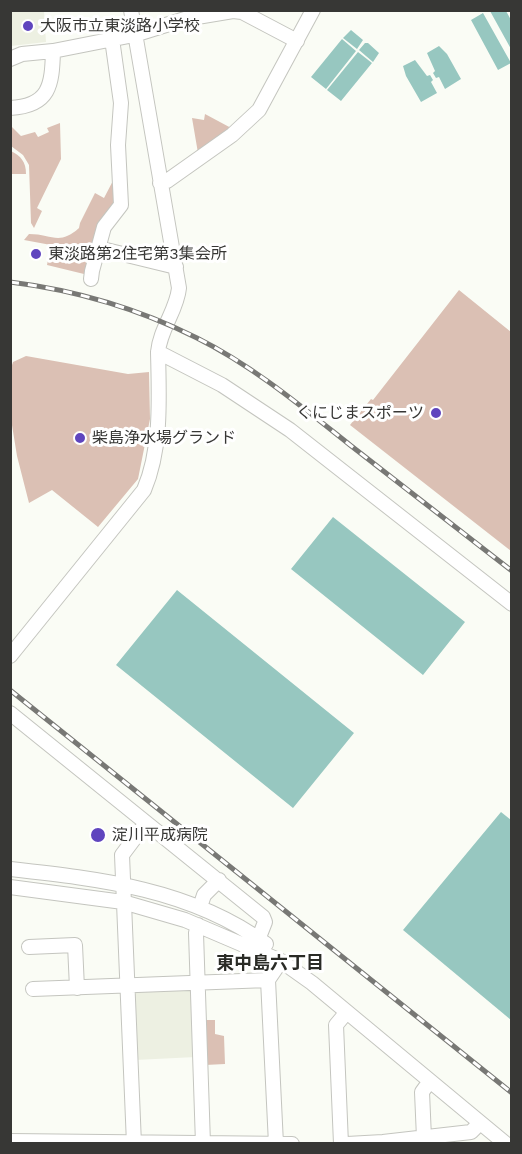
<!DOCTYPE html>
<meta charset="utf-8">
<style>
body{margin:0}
#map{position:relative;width:522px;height:1154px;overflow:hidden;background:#fafcf5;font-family:"Work Sans",sans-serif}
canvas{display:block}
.frame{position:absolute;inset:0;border:12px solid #373735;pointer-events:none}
</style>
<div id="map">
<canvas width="522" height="1154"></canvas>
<div class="frame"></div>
</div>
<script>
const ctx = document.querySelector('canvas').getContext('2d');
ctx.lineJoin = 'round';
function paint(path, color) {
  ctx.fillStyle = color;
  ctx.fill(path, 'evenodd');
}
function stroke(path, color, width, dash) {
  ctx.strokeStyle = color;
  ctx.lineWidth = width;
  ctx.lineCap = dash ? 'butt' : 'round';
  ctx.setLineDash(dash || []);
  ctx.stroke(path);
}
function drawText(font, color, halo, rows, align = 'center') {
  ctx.font = font + ' "Work Sans","Noto Sans JP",sans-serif';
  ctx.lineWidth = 6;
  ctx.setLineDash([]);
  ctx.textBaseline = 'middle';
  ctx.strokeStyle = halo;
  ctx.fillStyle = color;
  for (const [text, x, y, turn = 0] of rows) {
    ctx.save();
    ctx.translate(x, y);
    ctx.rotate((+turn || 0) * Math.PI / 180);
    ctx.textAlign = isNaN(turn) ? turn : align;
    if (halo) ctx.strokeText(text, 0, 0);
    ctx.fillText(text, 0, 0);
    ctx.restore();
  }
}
paint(new Path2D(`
 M11 10 44 11 46 42 11 46Z
 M187 987 193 992 196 1057 135 1060 132 995 136 990Z`), '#edf0e2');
paint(new Path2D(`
 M205 114 233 129 198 153 192 118 204 120Z
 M60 123 61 159 37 208 42 211 34 228 31 223 29 165 23 155 11 146V126L21 136 35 132 38 137 49 132 47 128Z
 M11 151C21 156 26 162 26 174H11Z
 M116 175 117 205 88 271 84 274 47 265 51 245 24 240 29 234C52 234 59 246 79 228L80 223 95 193 104 198Z
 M459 290 511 332V551L350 425 371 399 373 400Z
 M26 356 128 374 149 372 150 419 138 479 98 527 52 490 29 503 17 456 11 419V368L13 362Z
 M204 1020H215V1034L224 1036 225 1064 205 1065Z`), '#dbc0b4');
paint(new Path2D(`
 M490 11H506L511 20V49Z
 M483 13 511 63 498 70 471 20Z
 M351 30 363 40 357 49 343 38Z
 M342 39 356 51 326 89 311 77Z
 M365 43H368L379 53 373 62 359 50Z
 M439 46 447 54 461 79 445 89 439 77 436 78 433 73 435 71 427 53Z
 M358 52 372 63 341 101 327 90Z
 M415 60 427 76 430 75 433 80 431 82 437 93 421 102 406 76 403 66Z
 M333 517 465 622 423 675 291 569Z
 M177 590 354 733 293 808 116 665Z
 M501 812 511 820V1020L403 930Z`), '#97c7c0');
const minor = new Path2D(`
 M131 10 179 288C177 310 160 329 158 352L222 385 290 430 512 604
 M10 59 22 54 53 51
 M10 108C50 106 52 85 53 51L134 35 185 19 233 11 242 12 297 41
 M160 183 167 181 232 135 259 110 313 10
 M98 248 176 267
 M91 279 92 271 104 227 121 205 118 145 121 103 112 39
 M10 656 144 490C162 448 159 397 158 352
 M10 713 263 917 265 922 254 950
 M10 869C100 879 191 889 266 944
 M10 887 123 902 185 920 281 961 312 983 506 1144
 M200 907 204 895 219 880
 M198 925 196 933 203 1144
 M29 947 75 945 77 988
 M33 989 268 980
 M424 1138 422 1092 430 1081
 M10 1141 292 1144
 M134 1144 122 855 146 823
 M276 1144 268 980 281 961
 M341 1144 336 1025 346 1013
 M347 1144 383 1142 471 1132 480 1123`);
stroke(minor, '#c4c5bf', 16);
stroke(minor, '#fff', 14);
const rail = new Path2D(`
 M10 282C75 290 139 309 197 338 253 366 301 406 350 445 404 487 458 529 512 571
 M10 690 512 1093`);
stroke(rail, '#787875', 5);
stroke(rail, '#fff', 3, [9]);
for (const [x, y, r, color] of [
 [28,26,6,"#5f45be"],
 [36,254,6,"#5f45be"],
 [436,413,6,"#5f45be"],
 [80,438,6,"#5f45be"],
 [98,835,8,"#5f45be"]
]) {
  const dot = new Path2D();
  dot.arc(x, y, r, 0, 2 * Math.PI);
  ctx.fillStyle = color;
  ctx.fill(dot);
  stroke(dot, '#fff', 2);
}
drawText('16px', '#373735', '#fff', [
 ["大阪市立東淡路小学校",40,26],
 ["東淡路第2住宅第3集会所",48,254],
 ["くにじまスポーツ",424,413,"right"],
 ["柴島浄水場グランド",92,438],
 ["淀川平成病院",112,835]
], 'left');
drawText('bold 18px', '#2a2b26', '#fff', [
 ["東中島六丁目",270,964]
]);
</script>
